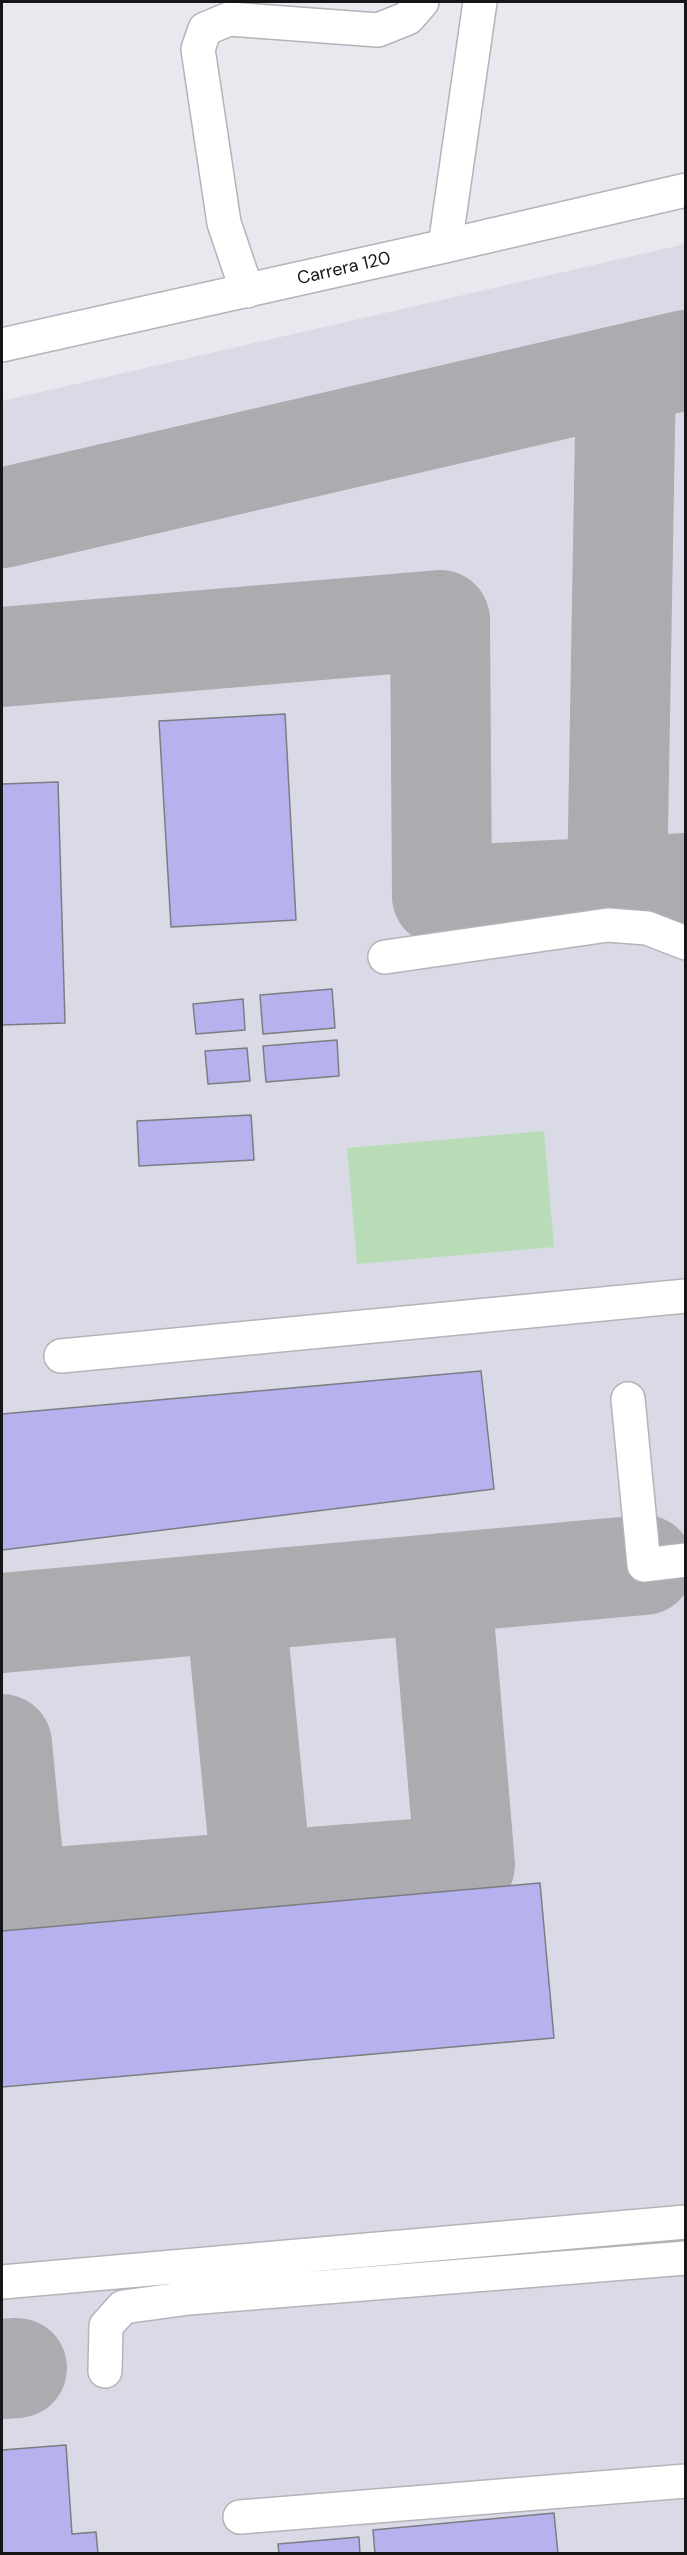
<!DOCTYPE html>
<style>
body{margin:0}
#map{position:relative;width:687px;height:2555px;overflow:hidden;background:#e8e8ef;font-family:"DM Sans",sans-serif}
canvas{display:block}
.frame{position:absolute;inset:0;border:3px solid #161618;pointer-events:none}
</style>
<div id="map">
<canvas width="687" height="2555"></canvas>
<div class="frame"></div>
</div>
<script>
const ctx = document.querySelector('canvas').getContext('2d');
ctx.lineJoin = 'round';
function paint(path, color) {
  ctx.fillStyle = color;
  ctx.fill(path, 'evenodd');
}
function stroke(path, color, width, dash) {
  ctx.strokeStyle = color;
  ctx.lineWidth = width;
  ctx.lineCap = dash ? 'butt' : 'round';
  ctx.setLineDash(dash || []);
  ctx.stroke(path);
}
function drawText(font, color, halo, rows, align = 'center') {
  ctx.font = font + ' "DM Sans",sans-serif';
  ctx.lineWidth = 4.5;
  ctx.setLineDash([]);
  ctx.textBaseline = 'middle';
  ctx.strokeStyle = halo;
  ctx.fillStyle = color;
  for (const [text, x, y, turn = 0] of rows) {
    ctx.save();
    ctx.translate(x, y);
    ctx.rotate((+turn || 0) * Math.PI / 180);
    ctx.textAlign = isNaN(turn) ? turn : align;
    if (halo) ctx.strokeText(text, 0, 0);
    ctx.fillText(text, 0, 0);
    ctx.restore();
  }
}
paint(new Path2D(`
 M685 244V2553H2V401Z`), '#dadae7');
paint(new Path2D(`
 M544 1131 554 1247 357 1264 347 1148Z`), '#b8dcb5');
stroke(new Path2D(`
 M2 518 686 360
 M2 657 440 620 442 896 686 883
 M617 887 626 374
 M235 1602 262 1881
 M2 1623 644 1565
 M2 1744 17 1900
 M2 1901 465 1865 441 1583
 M2 2369 17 2368`), '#ababb0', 100);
const building = new Path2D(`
 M285 714 296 920 171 927 159 721Z
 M58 782 65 1023 2 1025V784Z
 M332 989 335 1028 263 1034 260 995Z
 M243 999 245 1030 196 1034 193 1004Z
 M337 1040 339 1076 266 1082 263 1046Z
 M247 1048 250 1081 208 1084 205 1051Z
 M251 1115 254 1160 139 1166 137 1121Z
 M481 1371 494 1489 2 1550V1414Z
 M540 1883 554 2038 2 2087V1931Z
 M66 2445 72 2534 96 2532 98 2554H2V2450Z
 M554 2513 558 2554H375L373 2530Z
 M359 2537 360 2554H279L278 2544Z`);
paint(building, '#b5b2ee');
stroke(building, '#7c7c81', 1.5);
const minor = new Path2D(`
 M445 246 480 2
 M247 291 224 223 198 49 205 29 229 19 378 30 408 18 422 2
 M2 345 445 246 686 190
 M385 957 608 925 647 928 686 943
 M61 1356 686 1296
 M628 1399 644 1565 686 1560
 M2 2282 686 2222
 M105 2371 106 2326 123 2307 189 2298 686 2258
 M240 2517 686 2481`);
stroke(minor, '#b3b3b9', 36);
stroke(minor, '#fff', 33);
drawText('18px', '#161618', '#fff', [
 ["Carrera 120",344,269,-13]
]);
</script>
